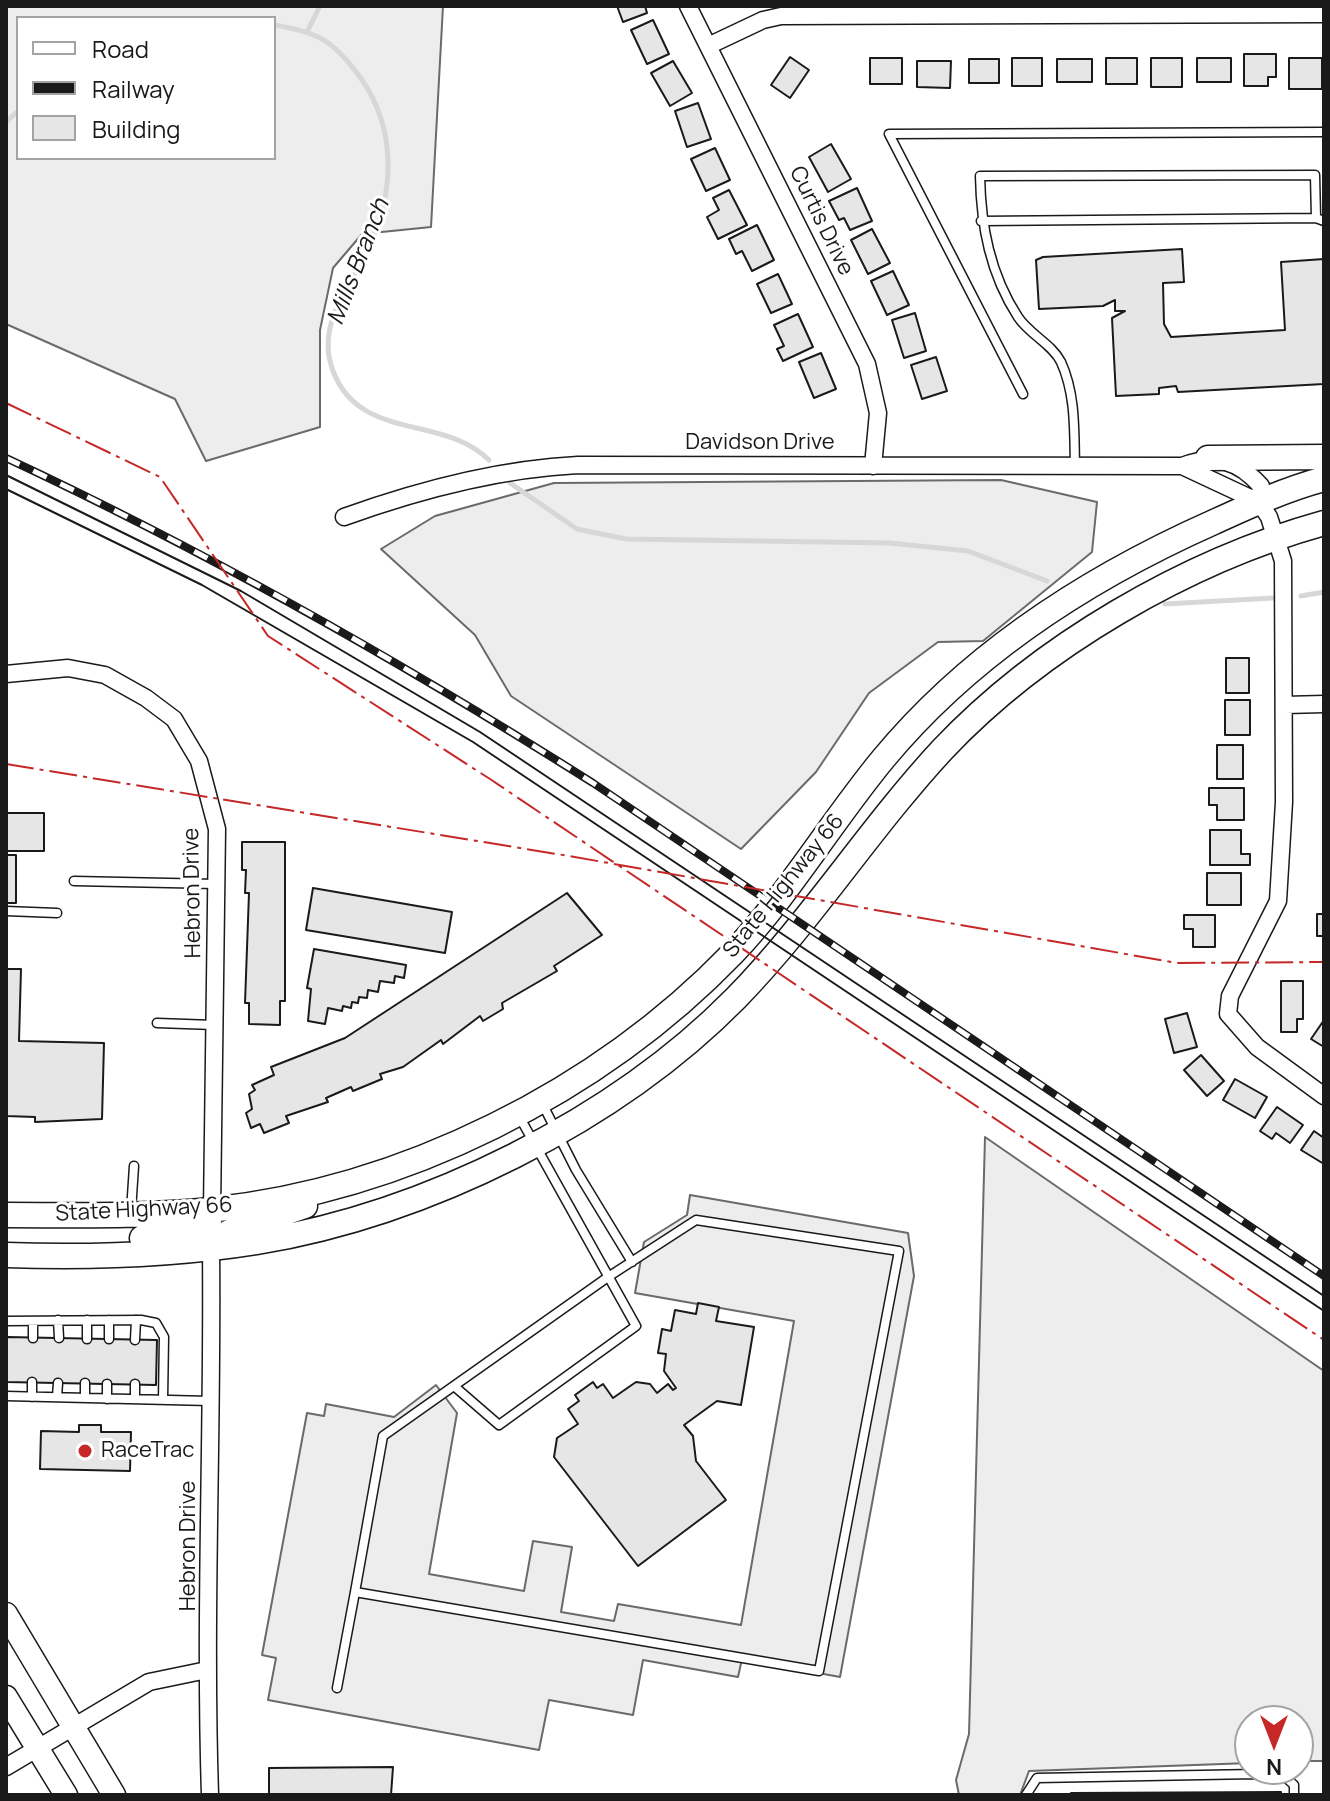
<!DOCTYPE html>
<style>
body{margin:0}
#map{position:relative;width:1330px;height:1801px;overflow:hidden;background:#fff;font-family:Manrope,sans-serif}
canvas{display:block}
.frame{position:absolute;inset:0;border:8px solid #1a1a1a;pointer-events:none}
.legend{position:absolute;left:16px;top:16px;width:260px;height:144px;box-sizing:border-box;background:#fff;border:2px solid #a3a3a3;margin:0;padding:10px 14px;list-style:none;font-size:24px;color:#1a1a1a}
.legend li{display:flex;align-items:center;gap:16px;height:40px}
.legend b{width:40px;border:2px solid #a3a3a3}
.north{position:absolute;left:1234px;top:1705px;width:80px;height:80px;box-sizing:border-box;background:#fff;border:2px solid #a3a3a3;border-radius:50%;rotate:180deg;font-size:22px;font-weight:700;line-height:32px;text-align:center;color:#1a1a1a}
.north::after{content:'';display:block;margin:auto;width:28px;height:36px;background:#c62828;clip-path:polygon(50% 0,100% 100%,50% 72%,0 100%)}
</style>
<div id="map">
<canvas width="1330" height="1801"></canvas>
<div class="frame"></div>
<ul class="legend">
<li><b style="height:10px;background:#fff"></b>Road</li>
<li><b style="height:10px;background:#1a1a1a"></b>Railway</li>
<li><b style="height:22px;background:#e6e6e6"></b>Building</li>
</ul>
<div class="north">N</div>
</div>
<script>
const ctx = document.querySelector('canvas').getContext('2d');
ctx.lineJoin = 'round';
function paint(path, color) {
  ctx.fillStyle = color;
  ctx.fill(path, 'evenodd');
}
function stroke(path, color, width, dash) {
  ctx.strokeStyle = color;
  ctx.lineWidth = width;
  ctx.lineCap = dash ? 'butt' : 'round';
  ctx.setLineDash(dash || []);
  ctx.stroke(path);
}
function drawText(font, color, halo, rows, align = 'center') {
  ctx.font = font + ' Manrope,sans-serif';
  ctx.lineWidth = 6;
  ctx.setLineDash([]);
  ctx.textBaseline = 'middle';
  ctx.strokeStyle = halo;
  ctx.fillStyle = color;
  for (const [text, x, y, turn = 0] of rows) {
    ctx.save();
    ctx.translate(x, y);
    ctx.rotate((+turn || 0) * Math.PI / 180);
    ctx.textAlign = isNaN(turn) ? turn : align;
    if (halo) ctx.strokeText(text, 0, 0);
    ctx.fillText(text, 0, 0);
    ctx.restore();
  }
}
const built = new Path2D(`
 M6 6H443L431 227 362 234 333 268 320 330V427L206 461 175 399 6 324ZM18 18H274V158H18Z
 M1001 480 1097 502 1092 552 983 641 938 642 869 693 816 772 741 849 511 696 475 635 381 549 435 516 554 483Z
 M985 1137 1324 1371V1761H1298V1721H1250V1763L1029 1771 1020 1795H959L956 1780 969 1734Z
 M690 1195 908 1233 914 1276 840 1677 742 1659 738 1677 643 1660 633 1715 549 1700 539 1750 268 1700 276 1658 262 1655 307 1413 324 1416 326 1404 394 1417 436 1385 457 1413 429 1574 524 1591 533 1541 572 1547 561 1612 614 1621 618 1604 741 1625 794 1321 635 1293 644 1242 687 1215Z`);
paint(built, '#ededed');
stroke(built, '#6a6a6a', 2);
stroke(new Path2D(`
 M274 25C320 32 335 42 362 80 397 131 394 193 369 247 351 287 315 323 333 371 360 442 443 414 489 460
 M308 30 320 6
 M6 122 18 111
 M510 483 577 529 626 539 890 543 968 551 1047 581
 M1301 596 1324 592
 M1165 604 1273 598`), '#d7d7d7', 5);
const building = new Path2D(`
 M617 6H645L647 13 623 22Z
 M653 20 669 54 647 64 631 30Z
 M1244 54H1276V77H1268V86H1244Z
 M790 57 809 70 790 98 771 85Z
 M870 58H902V84H870Z
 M1012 58H1042V86H1012Z
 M1106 58H1137V84H1106Z
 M1151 58H1182V87H1151Z
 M1197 58H1231V82H1197Z
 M1289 58H1322V89H1289Z
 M969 59H999V83H969Z
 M1057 59H1092V82H1057Z
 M673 61 692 93 670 106 651 73Z
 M917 61H951L950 88 917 87Z
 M698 103 711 139 687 147 675 111Z
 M831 144 851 179 828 192 809 157Z
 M715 148 730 180 706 191 691 159Z
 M857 188 872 221 850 230 844 218 839 220 829 201Z
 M729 190 747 225 718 239 707 217 719 210 713 198Z
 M757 225 774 260 752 271 742 251 736 254 729 239Z
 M872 229 890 263 868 274 851 240Z
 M1182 249 1184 282 1163 283 1164 324 1171 337 1285 330 1281 262 1324 259V384L1178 392 1176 386 1159 388V394L1116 396 1112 318 1125 311H1115V300L1103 306 1039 309 1036 260 1043 257Z
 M893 271 909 305 887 315 871 281Z
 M778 274 792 304 771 313 757 284Z
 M915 313 926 351 904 358 892 320Z
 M798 314 813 347 783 361 777 349 784 346 774 325Z
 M821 353 836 389 814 398 799 362Z
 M936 357 947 391 922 399 911 365Z
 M1226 658H1249V693H1226Z
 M1225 700H1250V735H1225Z
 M1217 745H1243V779H1217Z
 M1209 788H1244V820H1217V805H1209Z
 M6 813H44V851H6Z
 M1210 830H1241V854H1250V865H1210Z
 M242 842H285V1001H280V1025L249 1024V1003H245L249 893H245L246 870H242Z
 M6 855H16V903H6Z
 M1207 873H1241V905H1207Z
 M313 888 452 912 445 953 306 930Z
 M567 893 602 935 554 966 557 971 502 1003 503 1009 483 1021 480 1016 443 1044 441 1040 403 1067 380 1074 382 1079 353 1091 351 1087 326 1098 328 1102 286 1116 289 1123 264 1133 260 1124 251 1128 246 1113 252 1109 249 1094 255 1090 252 1085 274 1075 271 1067 345 1038Z
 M1317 914H1324V936H1317Z
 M1184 915H1215V947H1193V929H1184Z
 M314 949 406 965 404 978 395 976 394 983 380 981 378 992 368 990 367 998 359 997 358 1003 352 1002 351 1008 343 1006 342 1011 328 1008 325 1024 308 1021 311 989 307 988Z
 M6 969H21L19 1041 104 1043 102 1119 35 1122V1117L6 1116Z
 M1281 981H1303V1019H1297V1032H1281Z
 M1187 1013 1197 1047 1174 1053 1165 1019Z
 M1324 1020V1047L1311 1039Z
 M1201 1055 1224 1081 1207 1096 1184 1070Z
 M1235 1079 1267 1097 1255 1118 1223 1100Z
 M1277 1107 1303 1125 1290 1143 1276 1133 1272 1139 1260 1131Z
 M1314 1131 1324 1138V1164L1301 1150Z
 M698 1303 719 1307 716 1321 754 1327 741 1405 717 1401 684 1425 693 1436 696 1461 726 1500 638 1566 554 1457 557 1438 578 1424 568 1409 579 1401 575 1395 593 1382 597 1388 603 1384 613 1398 636 1382 650 1384 657 1393 668 1384 673 1390 676 1388 664 1371 666 1354 658 1353 662 1329 671 1331 675 1310 696 1314Z
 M7 1337 157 1340 156 1385 6 1382Z
 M79 1425H101V1432H131L130 1471 40 1469 41 1431 79 1432Z
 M393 1767 391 1795H269V1768Z
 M1281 1792V1795H1071V1793Z`);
paint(building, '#e6e6e6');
stroke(building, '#1a1a1a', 2);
const service = new Path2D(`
 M981 221 1316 218
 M1023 394 889 134 1324 132
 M1075 466C1074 431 1076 395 1061 362 1052 344 1029 334 1018 317 990 274 981 226 980 176L1315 175 1316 218 1324 221
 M74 881 216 884
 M6 911 57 913
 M157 1023 214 1025
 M542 1103 576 1170 632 1262
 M131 1211 134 1166
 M696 1220 899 1251 819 1671 355 1592 383 1436 608 1277Z
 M58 1320 59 1338
 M6 1321 141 1320 156 1323 164 1337 163 1400
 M33 1338V1321
 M87 1339V1320
 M109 1339V1320
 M135 1340 136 1320
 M32 1382V1397
 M85 1383V1398
 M135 1384V1399
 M454 1386 499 1425 636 1326 519 1116
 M6 1396 210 1401
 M57 1397 58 1383
 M107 1399V1384
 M337 1688 355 1592
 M1026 1795 1037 1778 1256 1774 1283 1775 1294 1785V1795`);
const minor = new Path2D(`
 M688 6 867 364 878 413 873 466
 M708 46 763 20 781 16 1324 14
 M1182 466 1259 502 1269 517 1283 561 1284 802 1278 901 1230 996 1228 1014 1257 1047 1324 1096
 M344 517C419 490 498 469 578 465L1182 466C1214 453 1239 461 1261 486L1259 502
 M6 674 68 668 105 675 146 698 174 719 199 761 217 829 212 1210
 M1285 705 1324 704
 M6 1767 149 1682 207 1670
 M210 1795C204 1613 213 1430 211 1248`);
const secondary = new Path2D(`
 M6 1614 114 1795
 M6 1697 66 1795`);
const primary = new Path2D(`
 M1208 458 1324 457
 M6 1215C74 1215 143 1217 211 1210 403 1190 599 1092 733 953 789 894 831 822 883 759 970 654 1090 577 1214 522 1249 506 1286 489 1324 479
 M142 1238 201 1228 208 1224 212 1210
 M214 1243 229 1232 305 1206
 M6 1255C89 1258 175 1255 257 1242 426 1214 615 1121 736 998 811 921 869 829 942 750 1040 646 1187 561 1324 523`);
stroke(service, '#1a1a1a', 11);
stroke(minor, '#1a1a1a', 19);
stroke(secondary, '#1a1a1a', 25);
stroke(primary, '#1a1a1a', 27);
stroke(service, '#fff', 8);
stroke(minor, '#fff', 16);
stroke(secondary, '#fff', 22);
stroke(primary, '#fff', 24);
stroke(new Path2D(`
 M6 475 241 591 480 732 1324 1296
 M6 489 202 585 473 742 1324 1311`), '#1a1a1a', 2);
const rail = new Path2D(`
 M6 458C210 553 403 663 593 783L1324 1276`);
stroke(rail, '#1a1a1a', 8);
stroke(rail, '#fff', 5, [15]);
stroke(new Path2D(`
 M6 403 160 477 268 636 490 779 1324 1340
 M6 764 569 856 1177 963 1324 962`), '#c62828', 2, [28, 6, 4, 6]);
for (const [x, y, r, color] of [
 [85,1451,8,"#c62828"]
]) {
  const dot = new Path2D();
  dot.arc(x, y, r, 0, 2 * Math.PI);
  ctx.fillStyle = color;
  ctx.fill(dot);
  stroke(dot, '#fff', 3);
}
drawText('22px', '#1a1a1a', '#fff', [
 ["Curtis Drive",821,221,64],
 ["Davidson Drive",760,443],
 ["State Highway 66",784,886,-51],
 ["Hebron Drive",193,893,-91],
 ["State Highway 66",144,1210,-3],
 ["Hebron Drive",189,1546,-90]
]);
drawText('22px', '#1a1a1a', '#fff', [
 ["RaceTrac",101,1451]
], 'left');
drawText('italic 24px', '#1a1a1a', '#fff', [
 ["Mills Branch",359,262,-69]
]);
</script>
